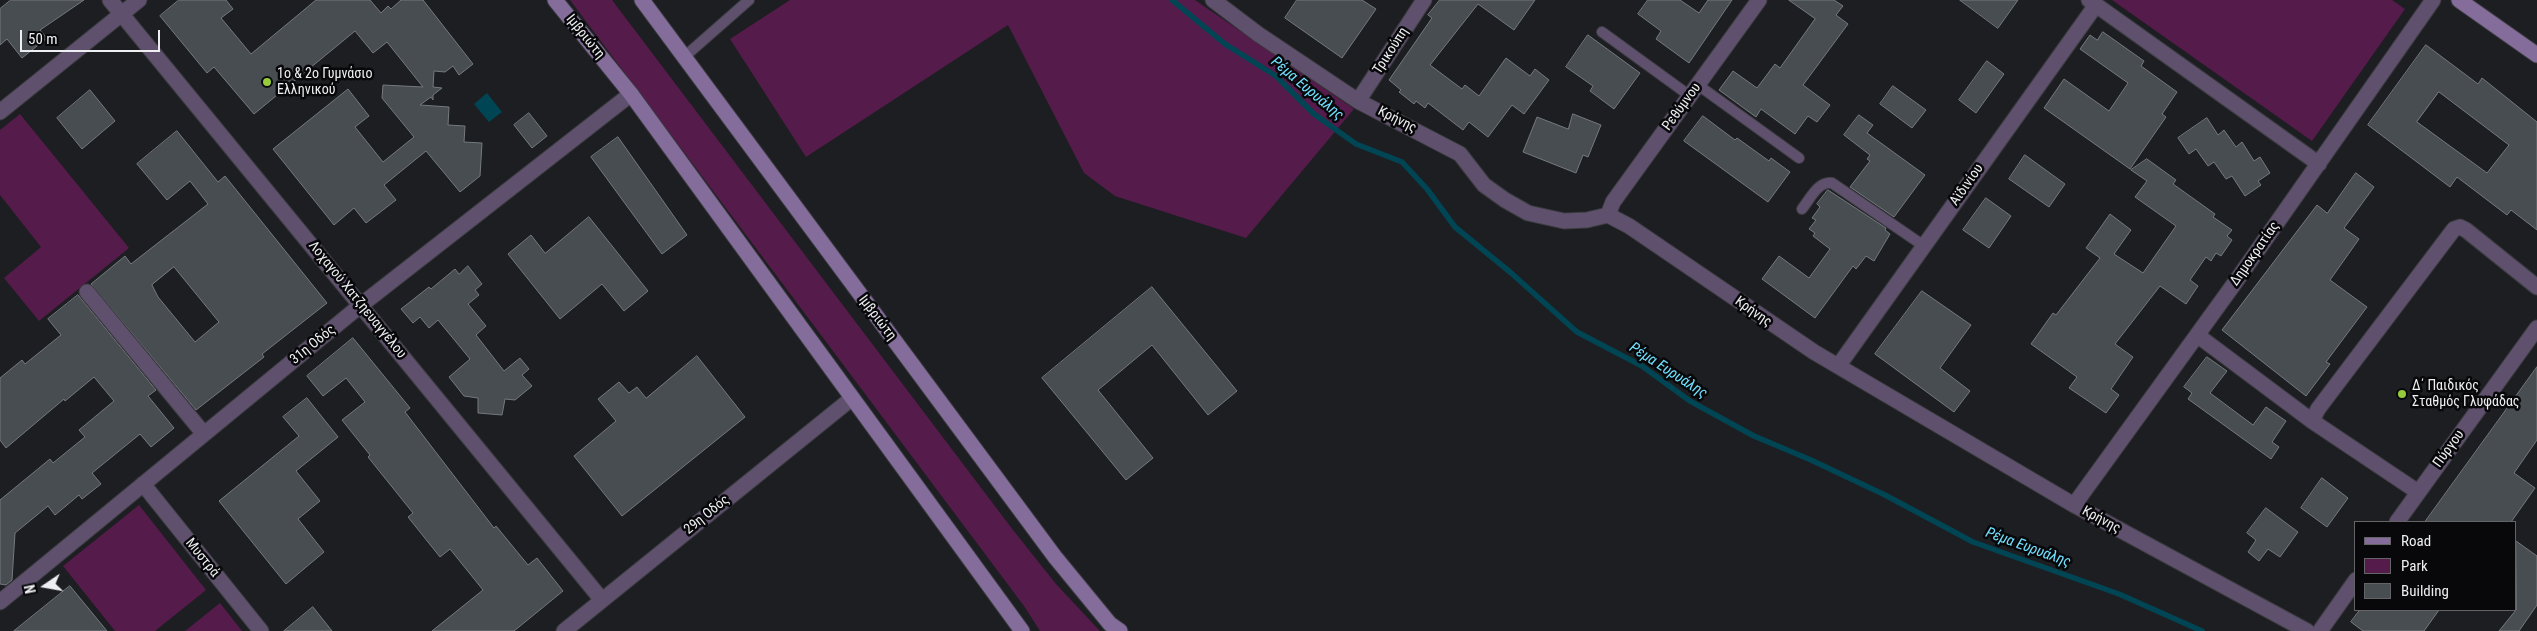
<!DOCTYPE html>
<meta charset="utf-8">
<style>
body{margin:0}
#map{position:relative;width:2537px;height:631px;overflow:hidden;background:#1d1e22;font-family:"Roboto Condensed",sans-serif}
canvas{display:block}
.legend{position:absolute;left:2354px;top:521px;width:162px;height:90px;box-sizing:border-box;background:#08080a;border:1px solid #646467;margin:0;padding:6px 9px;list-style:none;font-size:15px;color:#eeeff2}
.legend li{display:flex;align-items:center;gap:10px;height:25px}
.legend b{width:25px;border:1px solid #646467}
.north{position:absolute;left:20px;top:561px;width:50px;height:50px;-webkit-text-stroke:4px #08080a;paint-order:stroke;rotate:258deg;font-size:14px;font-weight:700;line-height:20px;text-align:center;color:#eeeff2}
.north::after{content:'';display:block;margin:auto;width:18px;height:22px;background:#eeeff2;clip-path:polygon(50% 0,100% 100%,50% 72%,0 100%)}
.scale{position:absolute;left:20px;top:30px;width:140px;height:22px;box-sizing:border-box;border:2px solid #eeeff2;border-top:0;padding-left:6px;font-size:15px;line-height:18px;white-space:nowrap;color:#eeeff2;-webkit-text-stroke:4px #08080a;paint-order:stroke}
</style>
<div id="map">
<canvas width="2537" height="631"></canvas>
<ul class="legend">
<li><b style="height:6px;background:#846d9b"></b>Road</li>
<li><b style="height:14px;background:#551b4a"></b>Park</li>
<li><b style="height:14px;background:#484d51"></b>Building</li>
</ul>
<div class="north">N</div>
<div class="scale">50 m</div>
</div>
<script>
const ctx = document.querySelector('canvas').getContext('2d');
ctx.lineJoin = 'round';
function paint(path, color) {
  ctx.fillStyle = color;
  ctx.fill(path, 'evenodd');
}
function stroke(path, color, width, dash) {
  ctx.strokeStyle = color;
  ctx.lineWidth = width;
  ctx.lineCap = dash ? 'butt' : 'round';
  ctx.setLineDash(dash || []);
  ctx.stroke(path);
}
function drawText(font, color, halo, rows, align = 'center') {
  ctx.font = font + ' "Roboto Condensed",sans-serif';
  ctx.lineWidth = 5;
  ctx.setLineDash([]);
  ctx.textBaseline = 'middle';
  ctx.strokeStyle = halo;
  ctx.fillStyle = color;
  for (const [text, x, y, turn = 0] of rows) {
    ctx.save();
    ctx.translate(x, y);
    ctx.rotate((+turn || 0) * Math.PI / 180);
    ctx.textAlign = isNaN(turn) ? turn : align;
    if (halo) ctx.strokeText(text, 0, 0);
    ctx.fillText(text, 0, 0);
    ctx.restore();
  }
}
paint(new Path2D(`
 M570 0H612L1013 530 1056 584 1100 631H1040L1024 606Z
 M790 0H1195L1354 109 1246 238 1115 196 1084 173 1008 25 806 157 730 39Z
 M2112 0H2392L2405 9 2312 141Z
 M20 114 129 248 39 321 4 278 41 247 0 195V130Z
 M139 505 206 590 155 631H115L63 566Z
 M220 603 242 631H185Z`), '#551b4a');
paint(new Path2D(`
 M487 93 502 112 489 122 474 104Z`), '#004554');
stroke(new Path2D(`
 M1172 0 1225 44 1276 76 1314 114 1356 144 1402 162 1427 189 1455 227 1510 272 1577 332 1642 366 1690 401 1754 436 1811 460 1885 495 1973 542 2119 594 2202 631`), '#004554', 5.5);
const building = new Path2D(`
 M11 0H84L40 30 47 38 22 58 7 39 0 45V9Z
 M179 0H226L233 9 221 18 251 54 316 0H370L381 13 388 6 391 9 401 0H423L473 64 459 75 453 66 445 72 434 71 433 87 442 88 433 95V100L431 97 420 105 449 107 448 125 465 126 464 142 482 143 480 176 460 192 426 151 384 185 396 200 366 223 354 208 334 225 273 149 348 89 369 116 355 127 383 162 414 137 382 98 383 85 423 87 387 42 373 53 355 31 254 114 214 67 207 73 160 16Z
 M1297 0H1362L1376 9 1342 58 1285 18Z
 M1440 0H1535L1514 30 1478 4 1430 65 1462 89 1465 85 1479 96 1506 58 1530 76 1535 69 1549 80 1524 114 1512 105 1488 137 1469 122 1463 130 1428 103 1425 108 1416 101 1414 104 1399 92 1401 90 1389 80 1432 18 1428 15Z
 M1648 0H1680L1699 13 1708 0H1732L1689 63 1656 39 1661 31 1638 14Z
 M1789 0H1834L1843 6 1836 15 1848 24 1803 85 1830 105 1817 122 1808 116 1795 134 1761 109 1756 117 1719 90 1733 71 1757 88 1775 64 1780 68 1815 19Z
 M1960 0H2018L1998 28Z
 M2103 32 2144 61 2141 66 2177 92 2162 114 2166 117 2130 169 2044 108 2064 79 2109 111 2128 83 2080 49 2090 35 2097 40Z
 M1588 35 1640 73 1614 109 1590 91 1593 86 1566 67Z
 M2426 45 2478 84 2482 78 2537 122V230L2511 210 2507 215 2457 177 2450 187 2368 125ZM2439 92 2509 145 2487 173 2417 122Z
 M1987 61 2004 74 1976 113 1959 100Z
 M1893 86 1926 110 1912 128 1880 104Z
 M90 90 115 121 82 149 57 118Z
 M529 113 547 136 532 148 514 125Z
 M1573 114 1601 125 1588 157 1583 155 1576 173 1523 152 1537 117 1568 129Z
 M1859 115 1873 125 1867 133 1925 175 1894 217 1850 187 1870 161 1867 159 1870 155 1844 135Z
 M1703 116 1735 140 1737 138 1769 161 1771 158 1790 172 1768 202 1684 141Z
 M2207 118 2218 135 2224 130 2236 147 2242 142 2254 161 2260 157 2270 173 2258 181 2261 185 2245 196 2232 176 2226 179 2214 162 2208 166 2196 149 2189 154 2178 138Z
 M177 131 218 182 225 176 327 303 262 354 264 357 196 410 91 284 125 256 131 264 208 204 190 181 167 200 137 164ZM174 267 219 322 195 342 158 297 152 285Z
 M618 137 687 235 662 254 591 157Z
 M2025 155 2065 184 2049 207 2009 179Z
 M2147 159 2176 180 2173 184 2215 214 2213 217 2232 230 2227 236 2232 240 2221 256 2216 253 2211 261 2206 257 2190 280 2198 286 2186 304 2160 286 2115 344 2133 357 2111 389 2119 395 2106 413 2069 388 2077 377 2031 344 2053 313 2056 315 2100 258 2086 248 2110 214 2131 230 2114 254 2143 273 2176 226 2135 197 2147 181 2131 170Z
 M2356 173 2374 187 2344 228 2359 239 2330 280 2367 307 2326 362 2330 364 2306 396 2222 330 2317 205 2327 213Z
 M1828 190 1886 228 1885 230 1890 234 1874 261 1866 256 1856 269 1853 266 1815 318 1762 279 1779 256 1809 278 1830 249 1813 236 1815 233 1809 229 1816 220 1812 218 1820 207 1817 204Z
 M1986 198 2011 216 1989 248 1963 230Z
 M589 217 648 291 624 311 602 284 560 319 508 254 531 235 545 253Z
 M468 266 482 284 475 290 479 295 468 304 486 326 476 335 504 371 520 358 529 369 522 375 532 386 515 400 505 399 502 415 478 413V398L464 396 449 377 470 359 438 320 429 328 420 317 413 323 401 309 429 287 431 289 455 269 459 274Z
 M1152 287 1237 391 1208 415 1152 345 1098 390 1153 458 1126 480 1042 378Z
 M1922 291 1971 325 1940 368 1970 391 1954 412 1875 354Z
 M78 295 156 390 148 396 174 428 151 447 140 434 92 473 101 484 82 499 79 495 55 515 48 506 15 533 12 580 6 585 0 584V500L50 459 53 463 85 437 79 430 114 401 94 377 65 401 64 399 6 448 0 440V378L22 360 25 364 61 335 48 319Z
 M353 338 410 408 405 412 494 528 496 526 528 565 537 558 563 591 514 631H432L483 590 450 549 440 557 408 517 413 513 368 457 370 455 342 420 365 402 346 378 323 396 307 376Z
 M697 356 745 417 622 516 574 456 616 421 598 399 619 382 629 393 637 387 646 398Z
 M2207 357 2227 371 2210 393 2253 425 2266 407 2286 421 2272 442 2279 447 2271 459 2188 399 2192 393 2184 387Z
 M2537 367V440L2514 473 2535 488 2511 522H2425Z
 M307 398 338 437 296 471 320 501 298 519 324 552 286 584 219 501 299 436 283 417Z
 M2322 478 2348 498 2327 527 2301 508Z
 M2266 508 2298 532 2280 557 2268 549 2259 561 2248 552 2256 540 2247 533Z
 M2516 541 2537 556V605L2519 631H2499L2516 610Z
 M70 586 107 631H14Z
 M313 607 332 631H284Z
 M2360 610H2439L2424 631H2363L2351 622Z`);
paint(building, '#484d51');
stroke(building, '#757a7f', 1);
const lane = new Path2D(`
 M1602 32 1690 96
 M683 58 749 0
 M1698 85 1799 158
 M1802 209C1810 199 1818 181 1832 183L1924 246`);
const street = new Path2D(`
 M110 0 602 600
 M1213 0 1258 34 1358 101 1460 154 1484 185 1505 200 1528 213 1564 221 1587 220 1608 215 1629 226 1814 352 2074 505 2307 631
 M2089 0 2319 164
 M1358 101 1424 0
 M0 112 139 0
 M1608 215 1613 202 1759 0
 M87 292 204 434
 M2197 335 2312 421 2418 492
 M1839 365 2096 5
 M2312 421 2318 409 2454 229 2460 227 2466 230 2537 287
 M143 484 261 631
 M2074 505 2234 284 2433 0
 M2397 522 2537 328
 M0 602 361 305 631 94
 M564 631 851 399
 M2320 631 2356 580`);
const secondary = new Path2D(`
 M555 0 631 94 1022 631
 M642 0 1055 557 1110 624 1120 631
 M2459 0 2537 55`);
stroke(lane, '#3a3b3f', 12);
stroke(street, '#3a3b3f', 17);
stroke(secondary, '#3a3b3f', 17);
stroke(lane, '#5f516d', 10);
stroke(street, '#5f516d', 15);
stroke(secondary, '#846d9b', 15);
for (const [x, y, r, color] of [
 [267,82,5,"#95cc3b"],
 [2402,394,5,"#95cc3b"]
]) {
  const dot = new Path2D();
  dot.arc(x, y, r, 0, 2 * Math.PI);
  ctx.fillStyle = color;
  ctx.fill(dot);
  stroke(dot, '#08080a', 2);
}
drawText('14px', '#eeeff2', '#08080a', [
 ["Ιμβριώτη",585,37,51],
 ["Τρικούπη",1391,51,-57],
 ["Ρεθύμνου",1682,107,-54],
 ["Κρήνης",1397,120,27],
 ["Αϊδινίου",1967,185,-55],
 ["Δημοκρατίας",2255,254,-55],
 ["Λοχαγού Χατζηευαγγέλου",357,300,51],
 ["Κρήνης",1753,312,35],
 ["Ιμβριώτη",877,318,53],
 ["31η Οδός",313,345,-39],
 ["Πύργου",2449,449,-54],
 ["29η Οδός",707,515,-39],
 ["Κρήνης",2101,520,28],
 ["Μυστρά",202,558,51]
]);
drawText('14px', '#eeeff2', '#08080a', [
 ["1ο & 2ο Γυμνάσιο",277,74],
 ["Ελληνικού",277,90],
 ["Δ΄ Παιδικός",2412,386],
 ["Σταθμός Γλυφάδας",2412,402]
], 'left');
drawText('italic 15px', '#70e1ff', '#08080a', [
 ["Ρέμα Ευρυάλης",1307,89,40],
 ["Ρέμα Ευρυάλης",1668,371,33],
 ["Ρέμα Ευρυάλης",2028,548,20]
]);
</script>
